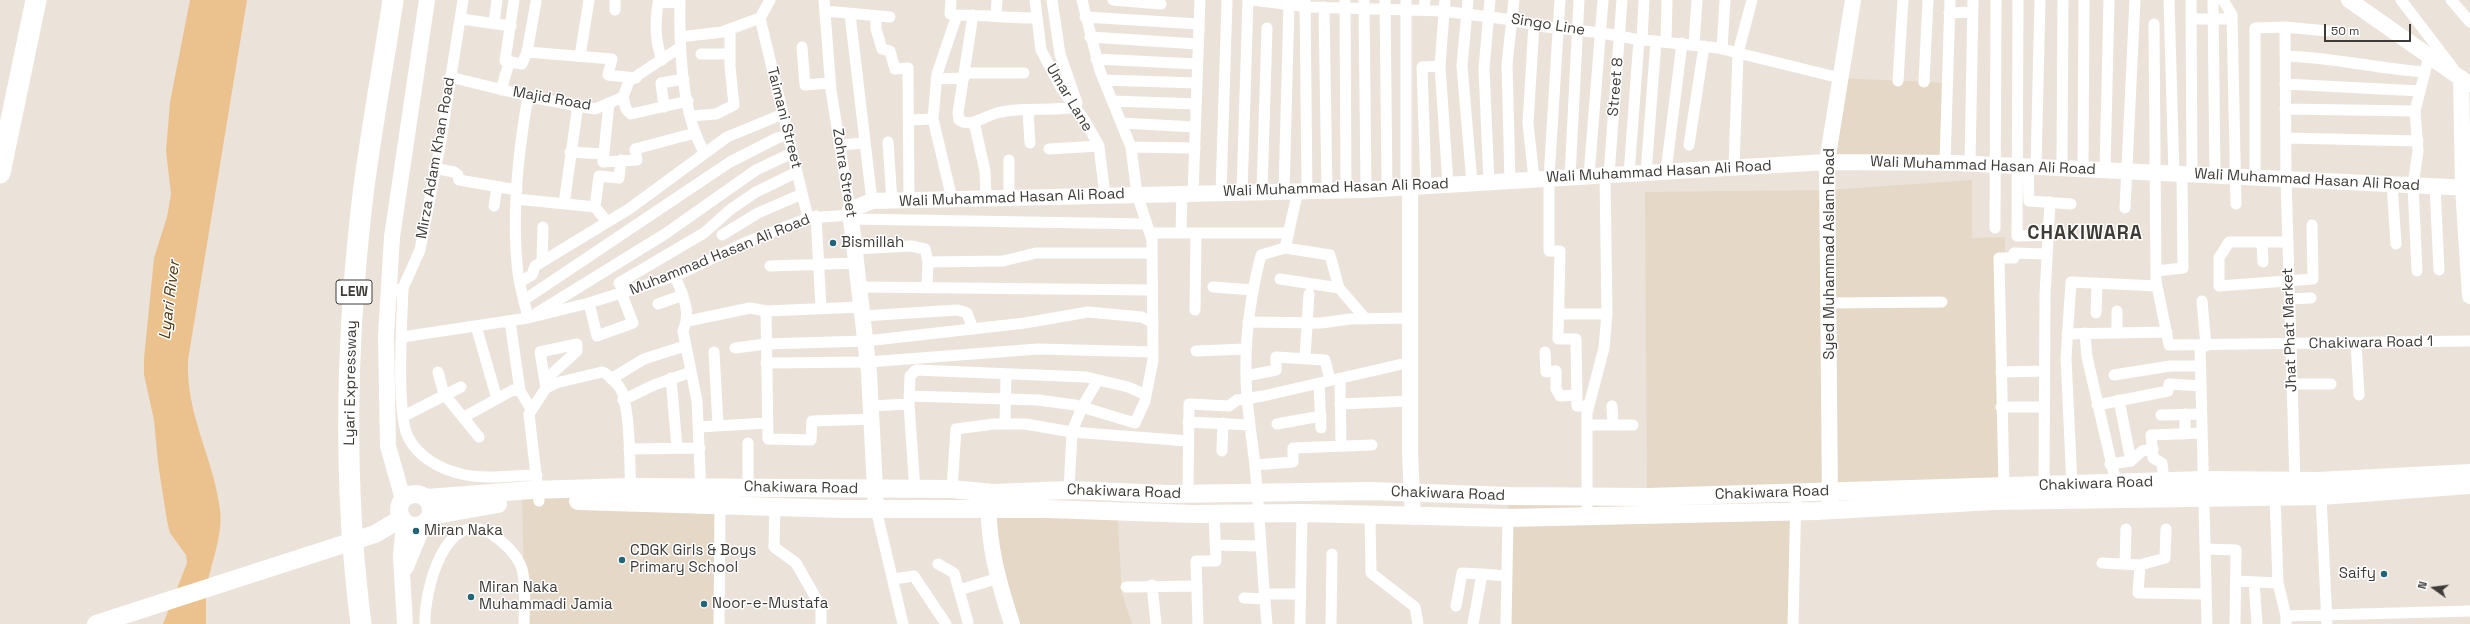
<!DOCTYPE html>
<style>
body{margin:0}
#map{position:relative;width:2470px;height:624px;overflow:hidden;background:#ebe3d9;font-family:"Space Grotesk",sans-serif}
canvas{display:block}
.north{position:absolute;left:2414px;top:568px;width:40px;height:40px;-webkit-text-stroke:3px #fff;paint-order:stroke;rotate:284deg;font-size:11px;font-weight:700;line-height:16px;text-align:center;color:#3f3c38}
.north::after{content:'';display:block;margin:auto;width:14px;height:18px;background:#3f3c38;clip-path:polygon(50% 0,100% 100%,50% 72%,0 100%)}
.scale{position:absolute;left:2324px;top:24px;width:87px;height:18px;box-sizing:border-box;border:2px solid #3f3c38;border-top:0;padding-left:5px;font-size:12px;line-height:14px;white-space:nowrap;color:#3f3c38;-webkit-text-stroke:3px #fff;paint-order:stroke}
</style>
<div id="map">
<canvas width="2470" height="624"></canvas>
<div class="north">N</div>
<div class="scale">50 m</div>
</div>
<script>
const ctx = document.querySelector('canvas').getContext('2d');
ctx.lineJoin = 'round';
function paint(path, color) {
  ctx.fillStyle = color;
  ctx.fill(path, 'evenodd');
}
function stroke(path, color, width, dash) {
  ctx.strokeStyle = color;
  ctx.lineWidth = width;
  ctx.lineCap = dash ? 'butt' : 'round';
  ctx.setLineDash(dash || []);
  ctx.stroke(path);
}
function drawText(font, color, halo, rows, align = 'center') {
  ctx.font = font + ' "Space Grotesk",sans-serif';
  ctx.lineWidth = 3;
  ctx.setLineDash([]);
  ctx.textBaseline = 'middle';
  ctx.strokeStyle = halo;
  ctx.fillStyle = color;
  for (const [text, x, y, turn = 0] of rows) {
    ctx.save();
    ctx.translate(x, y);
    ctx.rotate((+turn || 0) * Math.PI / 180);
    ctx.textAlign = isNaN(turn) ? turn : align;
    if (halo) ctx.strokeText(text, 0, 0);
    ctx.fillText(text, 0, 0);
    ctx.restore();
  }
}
paint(new Path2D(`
 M1840 78 1948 83 1945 163 1827 162Z
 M1972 180V238L2005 237V256L1998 257 2001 488 1798 494 1795 624H1506L1508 502 1647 498 1645 192 1828 190Z
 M522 497H720L719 624H525Z
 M990 503 1117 507 1122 593 1132 624H1012Z`), '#e5d8c7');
paint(new Path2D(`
 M190 0H247L188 360C186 416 213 456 220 509 223 533 213 558 208 581 205 595 206 610 206 624H163L187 563 186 555 170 533 167 521 158 463 154 420 144 375V358L154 258 167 217 171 194 166 151 170 102Z`), '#ebc28e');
stroke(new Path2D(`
 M514 0 505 61 522 64 527 52 612 59 608 75 636 78
 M680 0C679 46 681 112 704 152
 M824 0 831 90 850 210
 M951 0 950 14 957 15C984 15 1009 18 1036 18
 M1035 0 1041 50 1061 88 1085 121 1099 146 1105 195
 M1052 0 1060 54 1077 103
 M1113 0 1161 4
 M1252 0 1309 7 1443 11 1505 19 1547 27 1602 33 1635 39 1718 48 1840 78
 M1305 0 1307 191
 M1364 0 1366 190
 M1385 0 1387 188
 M1445 0 1440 66 1448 184
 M1468 0 1462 66 1472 183
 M1560 0 1549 178V251H1560L1558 339H1576L1577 406H1588
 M2018 0 2017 236 2049 235
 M2169 0 2174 174
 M2191 0 2192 175
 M2213 0 2215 176
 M2223 0 2232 15 2236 204
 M2401 0 2453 68
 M2451 0 2470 22
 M1345 1 1346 190
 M1324 7 1327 191
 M615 10V0
 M1424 10 1425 0
 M825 11 890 17
 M1949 13 1972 12
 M850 14 872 201
 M973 15 958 113 959 120C971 128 985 116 997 113 1022 106 1050 112 1075 107
 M996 15 997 0
 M876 16V29L882 49 890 51 895 69 908 68 909 200
 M1085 17 1199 24
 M760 18 808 218
 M461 19 511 26
 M2191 19H2232
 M494 23 497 0
 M1534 24 1528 123 1534 179
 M2154 24 2156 281 2169 345 2470 341
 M2285 27 2286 179 2295 481
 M680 37 722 32 760 18 770 0
 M1090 37 1198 44
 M1642 40 1644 0
 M1666 42 1667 0
 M1694 45 1697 0
 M802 47 805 85 830 83
 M1722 49 1725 0
 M527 52 536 2
 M701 54H730
 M580 56 589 0
 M2285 56C2332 57 2378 69 2425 72
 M1096 59 1197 64
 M662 60C655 40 655 24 658 3L680 2
 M964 73H1024
 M450 77 536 98 595 109 623 97 629 81 679 48
 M936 79 964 78
 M1104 80 1197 83
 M1898 81 1903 0
 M1924 82 1928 0
 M2285 84 2420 91
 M501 90 509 63
 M623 97 626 109 631 114 688 101
 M1113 101 1196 104
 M609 103 603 162 637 160 635 149 695 133
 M664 107 661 83 684 79
 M2285 109 2415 111
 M1028 110 1030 143
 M691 116 716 114 734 105 730 67V29
 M910 120 933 119
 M974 122 985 171 986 198
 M1122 123 1195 127
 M2286 138 2418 141
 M888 142 892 201
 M840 145 865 143
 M1689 145 1704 46
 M1131 147 1195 148
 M1049 149 1099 146
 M570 152 604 154
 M1009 160V198
 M1945 163 1950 0
 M1970 164 1973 0
 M1734 167 1738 53 1752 0
 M2028 167 2029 201 2071 204
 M2036 167 2040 0
 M434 168 454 172 458 175 459 180 517 190
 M2062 168 2063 0
 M2083 169 2084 0
 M2105 170 2109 0
 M1666 171 1682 43
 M1646 173 1656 41
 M1629 174 1639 40
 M1609 175 1622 0
 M1589 176 1603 0
 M1570 177 1579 0
 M2255 178V28L2285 27 2327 31
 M1510 181 1507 64 1514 0
 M1489 182 1484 69 1490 0
 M2392 184 2396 244
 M1426 186 1422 67 1440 66
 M2435 186 2439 270
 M1406 187V0
 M1284 191 1289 4
 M1242 192 1248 0
 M1262 192 1267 28
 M1193 193 1200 0
 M1221 193 1227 0
 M516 199 595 207 607 222
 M952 199 933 119 937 74 957 15
 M564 204 578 105
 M494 206 497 187
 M595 207 599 176 619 178 621 160
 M2125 208 2135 0
 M816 216 821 308
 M852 219 1145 224
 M1995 228 1996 0
 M1150 233H1289
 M1181 233 1182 193
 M722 235 758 213 802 194
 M2262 242 2263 262
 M2288 242H2229L2219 258V286L2313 279 2312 225
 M1285 248 1330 255 1339 288 1365 318
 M855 249 911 246 925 249 928 262 927 286
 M542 261 543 227
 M928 262 1003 261 1036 253H1152
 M770 266 857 263
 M2156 271 2183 268 2182 174
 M2417 271 2413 185 2418 151 2415 111 2429 56
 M675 276C682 294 692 311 683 331L697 401 701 494
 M1280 279 1339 288
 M520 282 532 275 535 266 629 209 727 137 783 114
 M860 287 1152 290
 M1213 287 1253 290
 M403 288C402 320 396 412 408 437 418 457 440 469 461 474 485 480 513 475 537 475
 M625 293 619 283 704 233 731 209 756 192 797 172
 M2289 299 2311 298
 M389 300 390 293 403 288 420 250 441 140 463 0
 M524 300 730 162 777 138 788 135
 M2202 301 2206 346
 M589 303 597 336 633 323 622 295
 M1830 303 1942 302
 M658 304 683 295
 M1195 310 1196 233
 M766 311 768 439 811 440 812 421 873 419
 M537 313 665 234 756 170 792 153
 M2096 313 2097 283
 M1559 314H1607
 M863 316 958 310 967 313 973 329
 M528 318C525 304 520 288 518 273 511 215 518 153 528 96
 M510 321 520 391 531 409
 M688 321 750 308 766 311 862 307
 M1248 322 1321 323 1350 319 1411 318
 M476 326 497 399
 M2085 333 2087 357 2116 483
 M2117 333V311
 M2067 334 2167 332
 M402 337 528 318 589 303 675 276 749 241 808 218 851 215
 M2356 343 2359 395
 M2200 346 2207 624
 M735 348 766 344 866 341 1025 323 1088 312 1142 317 1153 323
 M1196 351 1246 349
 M714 352 718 425
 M1545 352 1546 372 1556 371V389L1560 396 1576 395
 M1305 358 1309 294
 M766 363 868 362 1038 349 1153 352
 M438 372 444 394 479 437
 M2001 372 2044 371
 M2114 375 2170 366H2200
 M1246 376 1276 370V357L1325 360 1330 380
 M671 378 677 448
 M1340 378 1341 445
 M611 379 644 359 685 346
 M1319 383 1321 428
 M2292 384H2331
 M546 388 556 383 602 372C609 374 621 387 623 394 631 426 629 461 631 493
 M909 396 1038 400 1075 405 1135 423 1145 401 1153 360 1152 240 1137 194 1131 147 1100 71 1082 0
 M623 400 654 385 691 372
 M2119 400 2131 461
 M1340 404 1411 401
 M2097 405 2168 391 2169 384 2201 386
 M872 406 909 404
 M1612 406 1613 425
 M2001 407H2043
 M2185 414V434
 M2161 415 2202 414
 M404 416 461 387
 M464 417 513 390 520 391
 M1188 422 1250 425
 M1005 424 1006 374
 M1277 424 1321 416
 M1587 425H1633
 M699 427 767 423
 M748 443V487
 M629 449 700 448
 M1222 451 1223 423
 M2110 464 2131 461 2142 451 2153 449
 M1255 465 1293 462V448L1372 445
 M2164 482 2162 463 2153 458 2151 435 2202 433
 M2072 485 2066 358 2071 282 2157 286
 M2044 486 2045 295 2050 202
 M2004 487 1999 258H2014V253L2047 254
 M952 489 956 429 994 424H1025L1072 432 1188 441
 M1069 490 1072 432 1082 407 1098 380
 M915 491 909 404 910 376 916 370 1086 377 1128 387 1146 395
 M1188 494 1189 404 1229 406 1237 400 1263 396 1411 362
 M2321 496 2327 624
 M2275 497 2278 583 2286 616V624
 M539 501 529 414 546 388 540 352 577 344V351L545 380
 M775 507 774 547 796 563 821 607V624
 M876 509 903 624
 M1370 516 1371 573 1415 607 1418 624
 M1587 517V413L1604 348 1607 314 1605 175
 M2166 529 2165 558 2140 565 2138 593 2206 594
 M1215 545 1259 546
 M2205 549 2236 550 2235 624
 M2102 563 2140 565
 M938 564 954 573 968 622
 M2125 564 2126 529
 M893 579 914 576 946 624
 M2236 581 2278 583
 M2254 582 2257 624
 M1152 585 1156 624
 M1126 587 1197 586
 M959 590 999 578
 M1264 594H1300
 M1244 598 1265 599
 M1456 606 1462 573 1482 574
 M2286 616 2470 611
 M425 624C424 592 445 504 493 535 503 542 515 553 520 564 527 577 524 608 524 624
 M719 624 720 506
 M1198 624 1196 561H1216L1214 514
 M1267 624C1262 571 1260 519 1255 466 1252 436 1246 406 1246 375 1245 335 1251 294 1261 255L1285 248 1298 191
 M1300 624 1302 513
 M1331 624 1332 554
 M1473 624 1482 574 1507 576
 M1506 624 1508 518
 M1793 624 1796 491`), '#fff', 11);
stroke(new Path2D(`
 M2349 0 2469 84
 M2461 78 2463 187 2470 296
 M1410 187V453L1413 517
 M989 496C986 539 999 584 1012 624
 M403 499 388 446 386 336 392 237 427 0
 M1830 504 1827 162 1853 0
 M876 509 869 373 850 210 872 201 1362 190 1827 162 1956 163 2470 188
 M404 521 401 557 405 624
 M406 567 424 523`), '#fff', 16);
stroke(new Path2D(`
 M399 510a16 16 0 1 1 32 0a16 16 0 1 1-32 0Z
 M427 498 531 490 631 487 952 489 993 493 1069 490 1167 494 1371 491 1509 496 1648 497 2205 480 2318 481 2470 473
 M578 501 843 509H1047L1194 514 1302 513 1508 518 1816 511 1993 501 2321 496 2470 485
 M430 516 498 504
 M96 624 375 534 402 518`), '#fff', 18);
stroke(new Path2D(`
 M0 173 36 0
 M361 624C343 485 346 342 362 203 370 135 383 68 393 0`), '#fff', 21);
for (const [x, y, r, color] of [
 [833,243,4,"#226478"],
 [416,531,4,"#226478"],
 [622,560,4,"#226478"],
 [2384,574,4,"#226478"],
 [471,597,4,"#226478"],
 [704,604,4,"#226478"]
]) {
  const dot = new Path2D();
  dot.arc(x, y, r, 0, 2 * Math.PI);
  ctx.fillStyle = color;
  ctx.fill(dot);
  stroke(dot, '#fff', 1.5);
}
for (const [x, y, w] of [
 [354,292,36]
]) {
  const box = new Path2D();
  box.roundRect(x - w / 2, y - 12, w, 24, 3);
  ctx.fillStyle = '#fff';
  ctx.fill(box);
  stroke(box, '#3f3c38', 1);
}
drawText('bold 14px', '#3f3c38', null, [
 ["LEW",354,292]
]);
drawText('15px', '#3f3c38', '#fff', [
 ["Singo Line",1548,25,9],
 ["Street 8",1616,87,-85],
 ["Umar Lane",1069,98,59],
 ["Majid Road",552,99,10],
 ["Taimani Street",784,118,76],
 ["Mirza Adam Khan Road",436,158,-80],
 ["Wali Muhammad Hasan Ali Road",1983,166,2],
 ["Wali Muhammad Hasan Ali Road",1659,172,-3],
 ["Zohra Street",844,173,81],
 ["Wali Muhammad Hasan Ali Road",2307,180,3],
 ["Wali Muhammad Hasan Ali Road",1336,188,-2],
 ["Wali Muhammad Hasan Ali Road",1012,198,-2],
 ["Syed Muhammad Aslam Road",1830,254,-90],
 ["Muhammad Hasan Ali Road",720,255,-22],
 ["Jhat Phat Market",2290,330,-92],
 ["Chakiwara Road 1",2371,343,-1],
 ["Lyari Expressway",351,383,-89],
 ["Chakiwara Road",2096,484,-2],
 ["Chakiwara Road",801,488,1],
 ["Chakiwara Road",1124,492,2],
 ["Chakiwara Road",1772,493,-2],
 ["Chakiwara Road",1448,494,2]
]);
drawText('15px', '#3f3c38', '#fff', [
 ["Bismillah",841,243],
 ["Miran Naka",424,531],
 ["CDGK Girls & Boys",630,551],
 ["Primary School",630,568],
 ["Saify",2376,574,"right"],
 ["Miran Naka",479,588],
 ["Muhammadi Jamia",479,605],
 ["Noor-e-Mustafa",712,604]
], 'left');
drawText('italic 16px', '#51360c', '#fff', [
 ["Lyari River",170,300,-83]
]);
ctx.letterSpacing = '1px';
drawText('bold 19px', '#3f3c38', '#fff', [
 ["CHAKIWARA",2085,234]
]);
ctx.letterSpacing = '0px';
</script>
